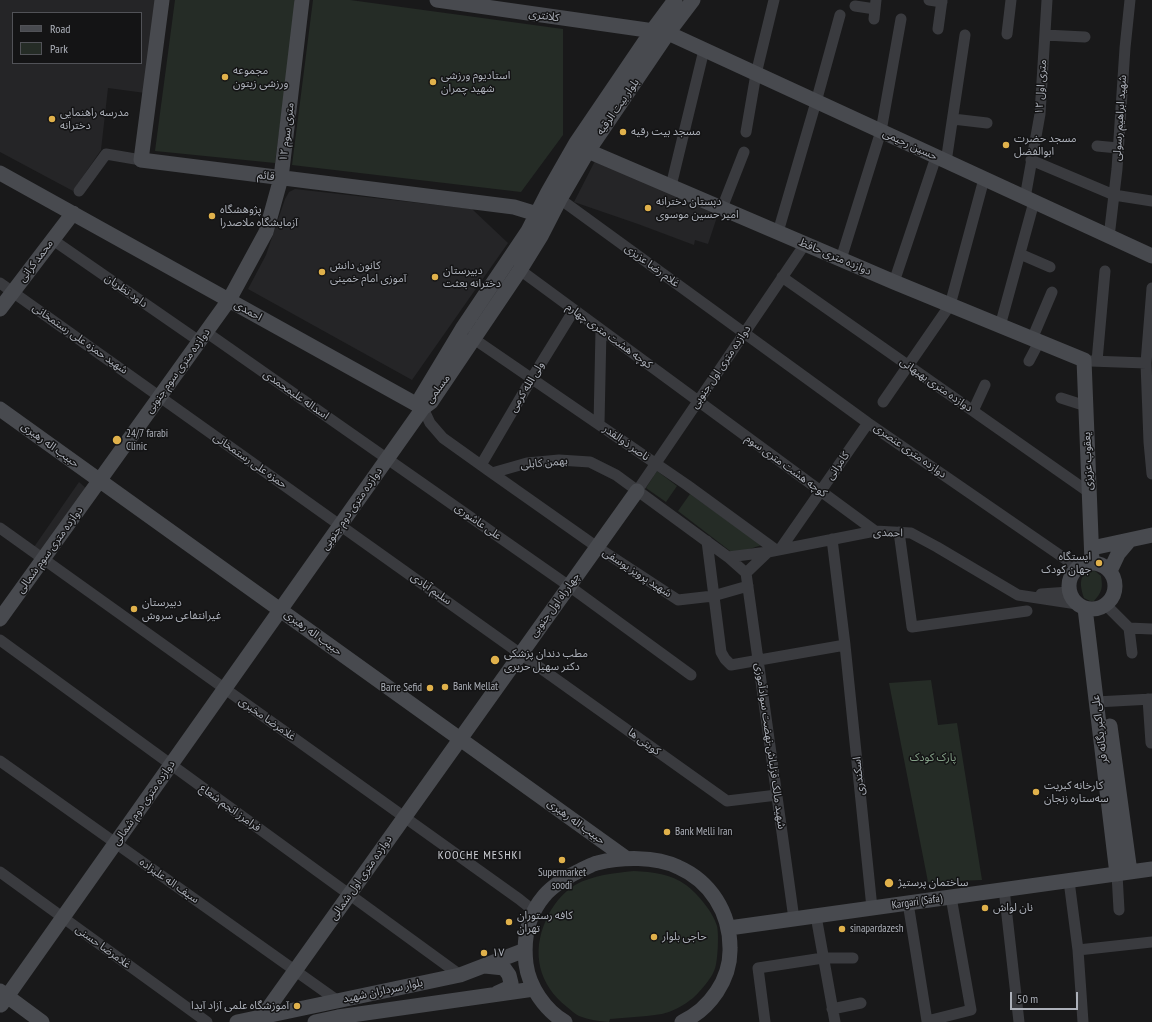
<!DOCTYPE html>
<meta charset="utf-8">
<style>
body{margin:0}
#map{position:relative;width:1152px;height:1022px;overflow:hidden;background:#19191a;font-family:"PT Sans Narrow",sans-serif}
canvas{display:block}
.legend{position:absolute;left:12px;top:12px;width:130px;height:52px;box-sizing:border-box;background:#141415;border:1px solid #515257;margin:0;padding:5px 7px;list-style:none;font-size:12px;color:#acb0b9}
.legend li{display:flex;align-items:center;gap:8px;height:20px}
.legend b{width:20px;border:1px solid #515257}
.scale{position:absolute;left:1010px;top:992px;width:68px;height:18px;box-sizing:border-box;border:2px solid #acb0b9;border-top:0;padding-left:5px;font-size:12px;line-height:14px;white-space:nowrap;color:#acb0b9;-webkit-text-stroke:3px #141415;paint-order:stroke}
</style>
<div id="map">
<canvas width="1152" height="1022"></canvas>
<ul class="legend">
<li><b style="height:5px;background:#484a4f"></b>Road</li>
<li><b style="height:11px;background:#252c26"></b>Park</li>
</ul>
<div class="scale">50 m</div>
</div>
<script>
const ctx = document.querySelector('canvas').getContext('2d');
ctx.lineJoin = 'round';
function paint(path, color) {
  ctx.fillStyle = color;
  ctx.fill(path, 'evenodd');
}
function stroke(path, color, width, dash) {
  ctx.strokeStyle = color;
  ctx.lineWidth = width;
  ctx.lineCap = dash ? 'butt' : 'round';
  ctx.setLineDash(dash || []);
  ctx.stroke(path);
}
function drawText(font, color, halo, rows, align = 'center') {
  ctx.font = font + ' "PT Sans Narrow","Noto Sans Arabic",sans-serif';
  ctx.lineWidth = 3;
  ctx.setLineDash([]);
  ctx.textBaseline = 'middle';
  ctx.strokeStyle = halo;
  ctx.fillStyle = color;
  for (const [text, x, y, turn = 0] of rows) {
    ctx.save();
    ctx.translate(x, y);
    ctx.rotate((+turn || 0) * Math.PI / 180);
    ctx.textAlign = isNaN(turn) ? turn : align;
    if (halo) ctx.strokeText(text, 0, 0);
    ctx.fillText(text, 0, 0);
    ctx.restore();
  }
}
paint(new Path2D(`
 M0 0H156L145 93 108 88 101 150 73 191 0 152ZM13 13H141V63H13Z
 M595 161 718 214 708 244 695 240 694 245 638 224 574 202Z
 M295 189 472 209 508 243 412 380 248 289 266 255 285 199 289 192Z
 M79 482 87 489 43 554 34 547Z`), '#252527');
paint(new Path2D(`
 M175 0H294L296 3 275 163 155 151Z
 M313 0H350L563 29V135L521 192 292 165Z
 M657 471 677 486 666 502 646 488Z
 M690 494 762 545 734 554 678 511Z
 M1095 571 1101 576C1103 588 1102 592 1094 601H1090L1084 598C1080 586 1077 572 1095 571Z
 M931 680 938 725 957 723 982 880 928 882 889 683Z
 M634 871C653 872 671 874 686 885 698 894 713 912 717 926 719 934 718 964 714 971 711 979 696 997 689 1001 681 1007 671 1012 662 1014 657 1015 652 1015 647 1016 635 1017 622 1018 610 1019L609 1022C599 1021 589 1020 579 1016 575 1014 571 1010 567 1007 539 985 531 953 546 920 552 906 562 893 575 885 593 875 614 873 634 871Z`), '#252c26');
stroke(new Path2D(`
 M929 0 942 2
 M855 6 875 9
 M874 19 876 0
 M938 29 942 0
 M1007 34 1011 0
 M1045 35 1085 37
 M953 119 987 123
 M746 132 756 74 774 0
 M1097 146 1118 148
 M1031 160 1114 195 1152 201
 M946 162 965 35
 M671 186 704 50
 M79 191 106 154 141 160
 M1025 198 1040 114 1047 0
 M560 199 868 423 1077 567
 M722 208 744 152
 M778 232 816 102 840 15
 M1109 237 1117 169 1125 48 1130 0
 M53 240 199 341
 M1020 254 1050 267
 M841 259 881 131 901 19
 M520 270 875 531
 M782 277 1090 493
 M894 282 936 157
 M0 283 727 801 777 795
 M1152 288 1146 363 1149 442 1152 474
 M1000 326 1034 202
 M206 332 569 586 691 675
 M474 339 687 485 776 550
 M1032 339 1052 292
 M1029 361 1039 342
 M1090 361 1146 363
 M1097 361 1105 271
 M1061 398 1086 406
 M883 402 950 305 984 179
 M423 408 430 423 443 438 492 473 527 463 559 460 590 462 616 475 728 557 746 573
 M973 411 985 385
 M599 424 601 330
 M481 465 532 378 574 310
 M492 473 597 547 678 600 713 596 748 586
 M637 491 805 244
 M0 528 519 899 534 911
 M899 532 912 627 1027 611
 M832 539 845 645
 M707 541 721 652 725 659 731 665 845 645 872 908
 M781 548 868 423
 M728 557 768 552 875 531 911 533 937 547 1018 595 1077 604
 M746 573 794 919
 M746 573 768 552
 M1041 594 1069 592
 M1106 605 1129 628 1152 629
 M1129 628 1132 653
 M0 640 460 975
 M1148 699 1151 743
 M1096 702 1152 699
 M0 761 338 1001
 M0 872 207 1022
 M1117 874 1119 910
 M1069 881 1078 950 1083 1022
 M1004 889 1019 1022
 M908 903 927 1021 971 1010 951 897
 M816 916 835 1022
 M1078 950 1152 942
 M832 1009 861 1003
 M765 1022 758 968 823 958H853`), '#3a3b3f', 11);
stroke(new Path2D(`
 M162 0 141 160 514 207 550 218
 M437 0 668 33 1152 256
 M588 151 894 282 1084 360 1092 562
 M0 173 423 408
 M0 309 73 213
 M423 408 421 397 462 329 528 231 548 192 576 143 652 31 675 0
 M0 409 626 858
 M1092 548 1152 535
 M1069 586a23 23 0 1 1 46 0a23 23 0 1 1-46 0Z
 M1110 571 1118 554 1129 541
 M1085 608 1117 874
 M0 619 229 300 266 232 281 178 302 0
 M1110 726 1130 872
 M729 928 1152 869
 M485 966 504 968 509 975 511 983 508 988 497 993
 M0 991 42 1022
 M1 1005 423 408 431 402 520 270 541 236 560 199 588 151 668 33 693 0
 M262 1017 637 491
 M237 1022 460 975 525 950
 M315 1022 338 1017 534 989
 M565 1022C545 1010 529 987 526 964 523 939 528 915 544 896 552 886 570 875 581 870 586 868 592 864 597 863 622 857 655 856 678 867 710 881 730 912 730 948 731 979 710 1009 682 1022`), '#484a4f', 15);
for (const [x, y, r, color] of [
 [225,77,4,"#e0b14b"],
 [433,82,4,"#e0b14b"],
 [52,119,4,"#e0b14b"],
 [623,132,4,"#e0b14b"],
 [1006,145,4,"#e0b14b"],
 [648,208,4,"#e0b14b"],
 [212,216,4,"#e0b14b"],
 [322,272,4,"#e0b14b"],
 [435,277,4,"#e0b14b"],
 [117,440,5,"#e0b14b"],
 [1099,563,4,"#e0b14b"],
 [134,609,4,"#e0b14b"],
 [495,660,5,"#e0b14b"],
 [445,687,4,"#e0b14b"],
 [430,688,4,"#e0b14b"],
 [1036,792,4,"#e0b14b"],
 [667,832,4,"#e0b14b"],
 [562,860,4,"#e0b14b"],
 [889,883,5,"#e0b14b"],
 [985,908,4,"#e0b14b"],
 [509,922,4,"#e0b14b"],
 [842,929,4,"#e0b14b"],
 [654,937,4,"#e0b14b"],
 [484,953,4,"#e0b14b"],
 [297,1006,4,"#e0b14b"]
]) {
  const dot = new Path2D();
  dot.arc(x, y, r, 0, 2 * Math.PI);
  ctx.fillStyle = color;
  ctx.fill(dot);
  stroke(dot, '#141415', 1.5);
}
drawText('11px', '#acb0b9', '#141415', [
 ["کلانتری",544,16,8],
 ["۱۲ متری اول",1041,87,-86],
 ["بلوار بیت الرقیه",618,107,-55],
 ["شهید ابراهیم رسولی",1120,118,-86],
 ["۱۲ متری سوم",287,132,-83],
 ["حسین رحیمی",910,145,25],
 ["قائم",266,176,7],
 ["دوازده متری حافظ",835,257,23],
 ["محمد کرانی",36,261,-53],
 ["غلام رضا عزیزی",652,266,36],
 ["داود نظریان",126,291,35],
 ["احمدی",248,311,29],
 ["کوچه هشت متری چهارم",609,336,36],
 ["شهید حمزه علی رستمخانی",80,339,35],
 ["دوازده متری اول جنوبی",721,367,-56],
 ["دوازده متری سوم جنوبی",178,371,-54],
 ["دوازده متری بهبهانی",936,385,35],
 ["ولی الله کرمی",527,387,-59],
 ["مسلمی",438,389,-53],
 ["اسداله علیمحمدی",296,395,35],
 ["ناصر ذوالقدر",626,443,35],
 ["حبیب اله رهبری",50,445,36],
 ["دوازده متری عنصری",910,451,35],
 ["حمزه علی رستمخانی",250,461,35],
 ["یعقوب عزیزی",1088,461,-92],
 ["بهمن کابلی",544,463,-5],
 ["کوچه هشت متری سوم",786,466,36],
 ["کامرانی",838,466,-55],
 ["دوازده متری دوم جنوبی",352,509,-55],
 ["علی عاشوری",478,522,35],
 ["احمدی",888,533,1],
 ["دوازده متری سوم شمالی",50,550,-54],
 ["شهید پرویز یوسفی",637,573,33],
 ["سلیم آبادی",431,589,35],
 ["چهارراه اول جنوبی",555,605,-54],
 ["حبیب اله رهبری",313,633,36],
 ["غلامرضا مخبری",267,719,35],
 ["علی اکبر یگانه فر",1100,729,-97],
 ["کویتی ها",644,742,36],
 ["شهید مالک قزلباش-نهضت سوادآموزی",770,746,82],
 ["اسکندری",859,776,-96],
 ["دوازده متری دوم شمالی",144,803,-55],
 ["فرامرز انجم شعاع",230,808,36],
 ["حبیب اله رهبری",576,822,36],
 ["دوازده متری اول شمالی",361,878,-55],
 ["سیف اله علیزاده",169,881,35],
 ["Kargari (Safa)",917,902,-8],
 ["غلامرضا حسنی",103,947,36],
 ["بلوار سرداران شهید",383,991,-12]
]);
drawText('11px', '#acb0b9', '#141415', [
 ["مجموعه",233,71],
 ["ورزشی زیتون",233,84],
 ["استادیوم ورزشی",441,76],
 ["شهید چمران",441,89],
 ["مدرسه راهنمایی",60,113],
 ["دخترانه",60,126],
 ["مسجد بیت رقیه",631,132],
 ["مسجد حضرت",1014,139],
 ["ابوالفضل",1014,152],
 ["دبستان دخترانه",656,202],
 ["امیر حسین موسوی",656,215],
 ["پژوهشگاه",220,210],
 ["آزمایشگاه ملاصدرا",220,223],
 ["کانون دانش",330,266],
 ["آموزی امام خمینی",330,279],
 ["دبیرستان",443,271],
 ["دخترانه بعثت",443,284],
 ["24/7 farabi",126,434],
 ["Clinic",126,447],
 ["ایستگاه",1091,557,"right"],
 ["جهان کودک",1091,570,"right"],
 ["دبیرستان",142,603],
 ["غیرانتفاعی سروش",142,616],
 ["مطب دندان پزشکی",504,654],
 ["دکتر سهیل حریری",504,667],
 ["Bank Mellat",453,687],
 ["Barre Sefid",422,688,"right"],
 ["کارخانه کبریت",1044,786],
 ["سه‌ستاره زنجان",1044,799],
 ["Bank Melli Iran",675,832],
 ["Supermarket",562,873,"center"],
 ["soodi",562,886,"center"],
 ["ساختمان پرستیژ",898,883],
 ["نان لواش",993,908],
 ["کافه رستوران",517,916],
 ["تهران",517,929],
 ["sinapardazesh",850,929],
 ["حاجی بلوار",662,937],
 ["۱۷",492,953],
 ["آموزشگاه علمی آزاد آیدا",289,1006,"right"]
], 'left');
drawText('11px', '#85a288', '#141415', [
 ["پارک کودک",933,758]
]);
ctx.letterSpacing = '1px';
drawText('12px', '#cdcfd5', '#141415', [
 ["KOOCHE MESHKI",480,856]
]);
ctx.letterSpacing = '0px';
</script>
